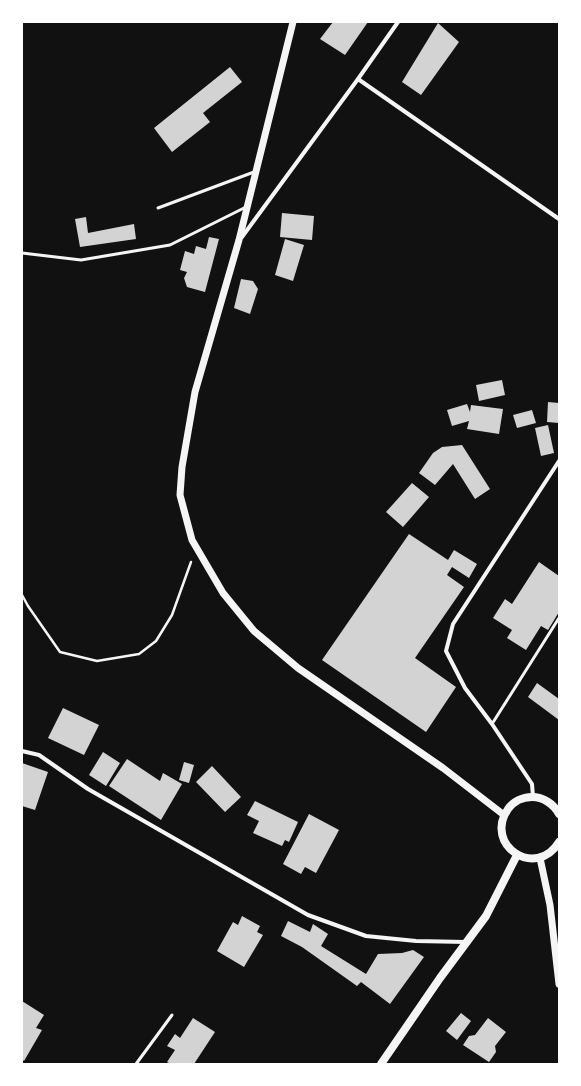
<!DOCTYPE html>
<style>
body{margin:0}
#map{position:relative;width:581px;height:1086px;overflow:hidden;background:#111;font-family:Jost,sans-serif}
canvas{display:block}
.frame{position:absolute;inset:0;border:23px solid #fff;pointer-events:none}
</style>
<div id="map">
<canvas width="581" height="1086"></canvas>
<div class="frame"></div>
</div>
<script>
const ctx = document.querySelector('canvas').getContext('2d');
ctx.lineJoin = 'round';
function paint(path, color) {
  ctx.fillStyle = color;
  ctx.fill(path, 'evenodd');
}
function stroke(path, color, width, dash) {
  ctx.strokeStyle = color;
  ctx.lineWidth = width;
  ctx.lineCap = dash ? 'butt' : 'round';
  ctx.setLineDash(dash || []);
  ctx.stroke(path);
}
paint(new Path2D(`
 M333 22H368L345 55 320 39Z
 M438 23 459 42 421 95 402 82Z
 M230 67 242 82 203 113 210 122 172 152 154 128Z
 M282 213 314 216 312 240 280 237Z
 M86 217 88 233 134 224 136 239 80 247 75 219Z
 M209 237 219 239 205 292 187 287 184 278 187 272 180 270 185 251 194 254 196 246 206 249Z
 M285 239 304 245 293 281 275 275Z
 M241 279 253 281 258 289 250 314 234 308Z
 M502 380 505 395 479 401 476 385Z
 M548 402 559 403V423L547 422Z
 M467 404 470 412 471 405 503 409 499 434 467 429 469 421 452 426 447 410Z
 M532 410 536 423 517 428 513 415Z
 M548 425 554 453 541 456 535 428Z
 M462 445 490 489 475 499 453 464 435 485 419 473 433 453 442 447Z
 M412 483 429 497 403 527 386 512Z
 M409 534 448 560 454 550 477 564 469 578 452 567 447 575 464 587 415 658 456 687 426 732 322 660Z
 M539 562 559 576V612L548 630 541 626 526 650 507 638 512 630 493 618 505 599 512 604Z
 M537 683 559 699V720L528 697Z
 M63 708 99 725 84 755 48 738Z
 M103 752 120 763 106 786 89 775Z
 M127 759 160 781 163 773 182 784 161 820 109 786Z
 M184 762 194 765 189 783 179 780Z
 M22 763 48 772 35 810 22 806Z
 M212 766 241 797 225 812 196 782Z
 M255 801 298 822 289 842 285 840 282 846 253 833 259 821 247 815Z
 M309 814 339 830 316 873 305 867 301 874 283 864Z
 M242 916 260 926 257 932 263 935 244 967 217 951 233 922 238 925Z
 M288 921 310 932 313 924 328 934 321 946 366 974 378 954 402 953 413 950 424 957 390 1004 361 982 357 986 302 947 281 936Z
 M22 1001 44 1015 36 1028 42 1030 24 1061 22 1059Z
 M461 1013 471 1021 457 1040 446 1031Z
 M193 1018 215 1032 194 1064H171L167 1062 175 1050 167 1046 175 1034 180 1038Z
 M488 1018 506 1032 495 1046 496 1052 489 1062 463 1045 469 1036 475 1035Z`), '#d3d3d3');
stroke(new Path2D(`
 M22 595 28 606 60 652 97 661 139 654 156 641 172 615 191 562`), '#f5f5f5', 2.5);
stroke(new Path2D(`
 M158 208 254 172
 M22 253 81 260 170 245 246 207
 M492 724 559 618
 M136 1064 172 1015`), '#f5f5f5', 3);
stroke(new Path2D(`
 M358 79 559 219
 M242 237 358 79 398 22
 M22 751 39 755 88 789 308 915 366 936 416 941 466 942
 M533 797 532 784 492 724 465 688 446 651 453 624 559 461`), '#f5f5f5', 4);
stroke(new Path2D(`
 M293 22 239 240 195 392 182 467 180 495 192 540 223 593 254 631 298 668 443 768 504 815
 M540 858 550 905 559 984`), '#f5f5f5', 7);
stroke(new Path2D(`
 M559 814C554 804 543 797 532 797 522 797 513 802 508 809 483 845 536 880 559 842
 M381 1064 440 978 486 916 517 855`), '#f5f5f5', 8);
</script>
